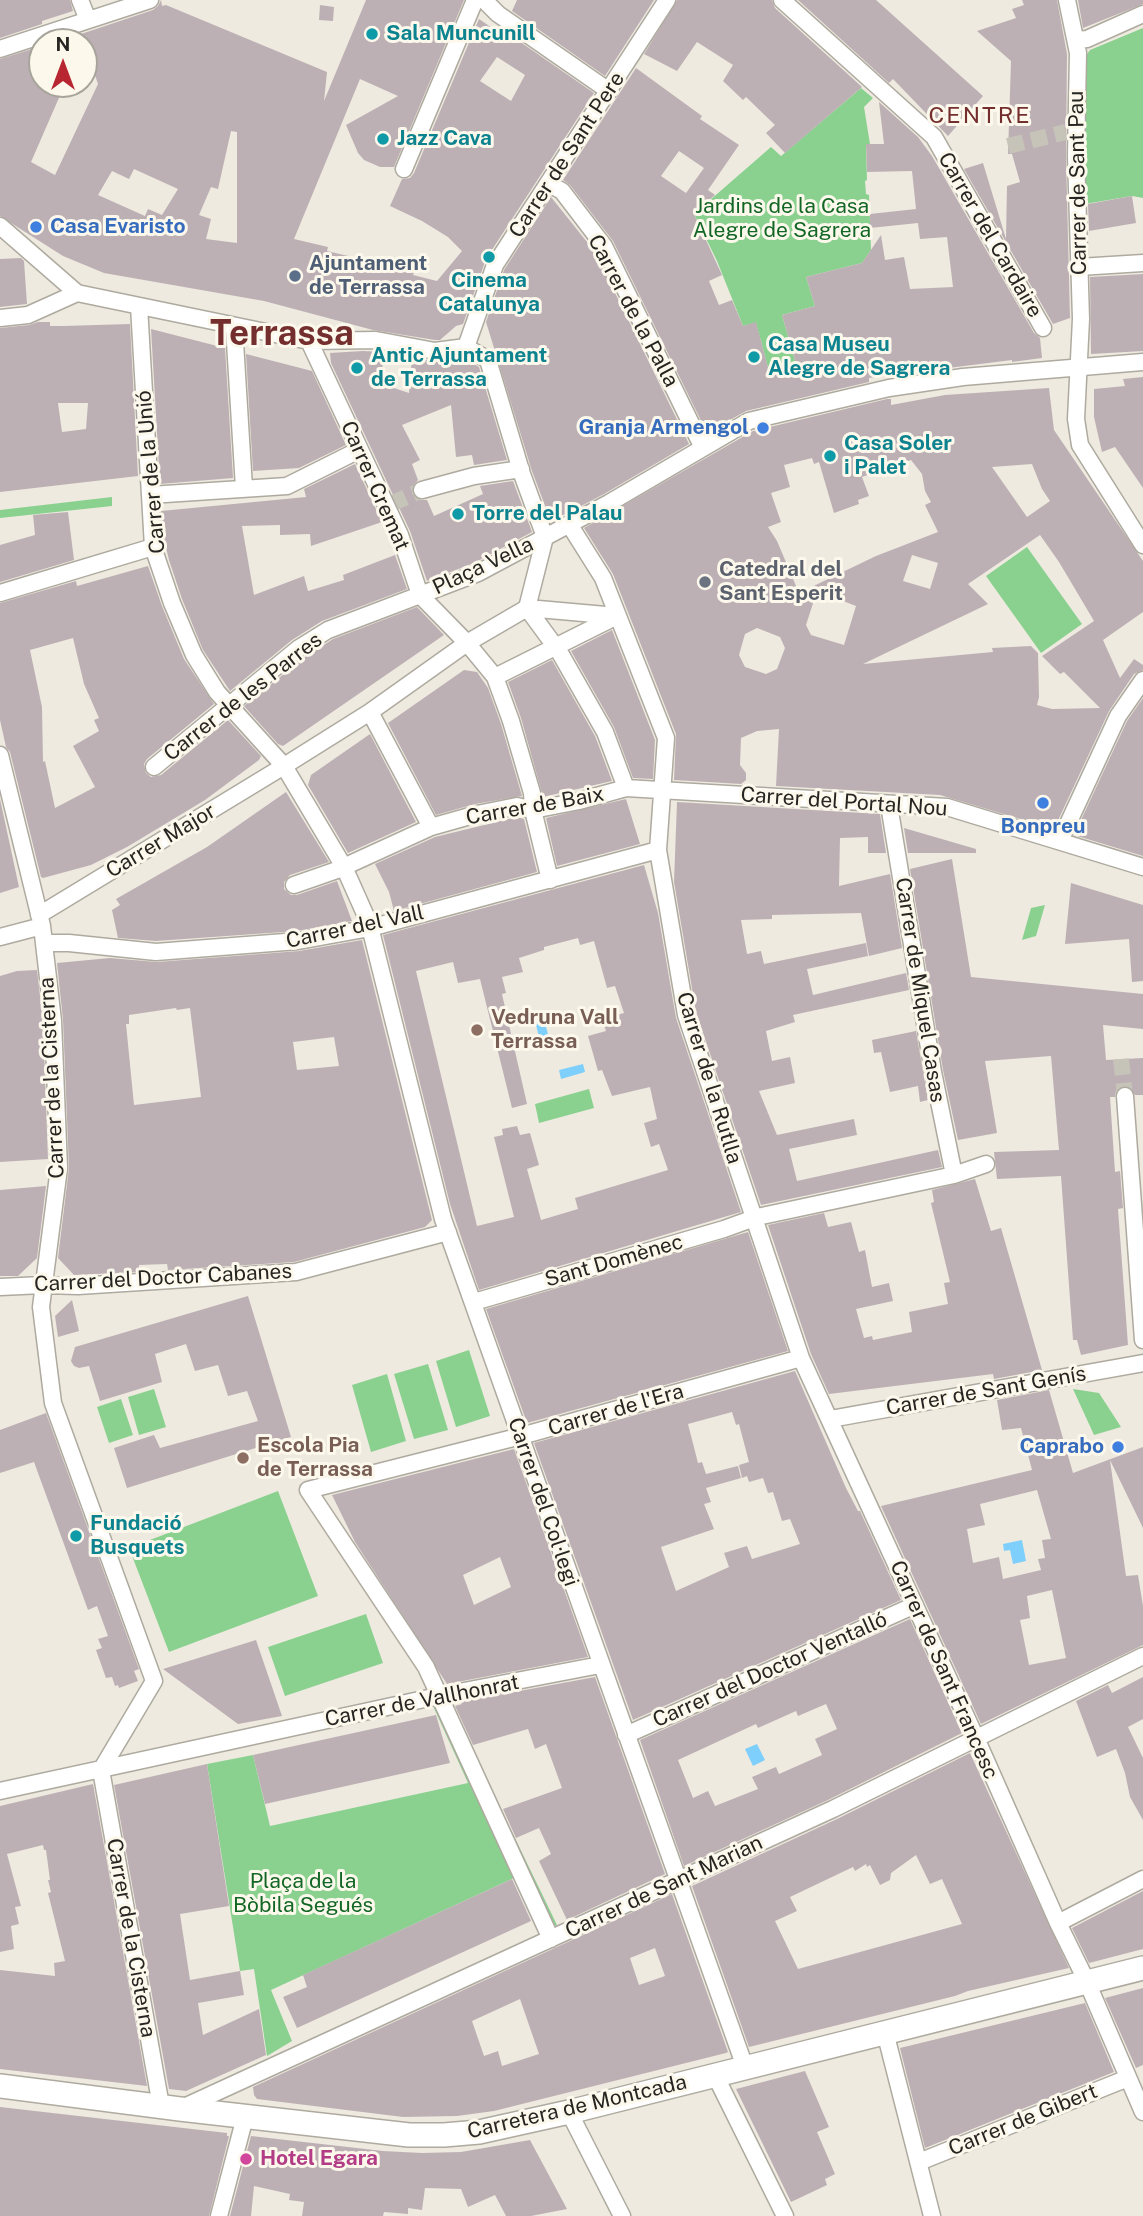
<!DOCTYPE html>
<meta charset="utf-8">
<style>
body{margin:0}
#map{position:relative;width:1143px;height:2216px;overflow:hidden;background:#eeeadf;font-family:"Public Sans",sans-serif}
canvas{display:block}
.north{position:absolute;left:28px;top:28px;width:70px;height:70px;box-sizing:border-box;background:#fcf8ec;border:2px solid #a6a49b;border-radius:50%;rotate:0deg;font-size:19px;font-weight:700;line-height:28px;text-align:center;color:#262521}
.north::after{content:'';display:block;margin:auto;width:24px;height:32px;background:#b72631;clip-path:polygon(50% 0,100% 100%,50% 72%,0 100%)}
</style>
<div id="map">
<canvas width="1143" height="2216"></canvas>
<div class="north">N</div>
</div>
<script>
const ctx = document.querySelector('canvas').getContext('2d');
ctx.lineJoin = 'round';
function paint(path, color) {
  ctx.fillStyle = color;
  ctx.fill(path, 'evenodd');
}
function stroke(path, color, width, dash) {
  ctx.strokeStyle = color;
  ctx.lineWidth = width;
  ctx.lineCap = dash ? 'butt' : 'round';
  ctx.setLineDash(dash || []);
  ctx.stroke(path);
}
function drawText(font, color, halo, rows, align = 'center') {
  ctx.font = font + ' "Public Sans",sans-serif';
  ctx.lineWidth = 6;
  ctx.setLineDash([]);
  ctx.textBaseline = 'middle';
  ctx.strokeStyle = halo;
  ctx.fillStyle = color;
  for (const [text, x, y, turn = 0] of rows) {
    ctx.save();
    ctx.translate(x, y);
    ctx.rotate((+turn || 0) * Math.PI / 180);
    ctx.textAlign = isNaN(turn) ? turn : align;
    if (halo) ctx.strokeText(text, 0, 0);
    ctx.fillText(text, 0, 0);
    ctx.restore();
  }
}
paint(new Path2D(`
 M1143 28V198L1132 196 1085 204V57L1090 50Z
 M861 88 873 98 864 107 870 144 866 145 867 180 865 181 866 194 869 195 871 250 862 263 806 277 815 306 782 315 796 364 769 371 756 323 743 326 717 261 694 214 771 147 781 156Z
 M112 497V506L0 518V510Z
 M1027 547 1082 624 1041 653 986 576Z
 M1045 905 1036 936 1022 940 1031 908Z
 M589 1089 594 1108 539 1123 535 1104Z
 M469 1350 490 1416 456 1427 436 1361Z
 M428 1364 448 1430 414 1439 394 1374Z
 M387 1374 406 1441 371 1452 352 1385Z
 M154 1389 166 1427 139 1435 128 1397Z
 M1073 1389 1099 1393 1121 1427 1094 1435Z
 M121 1399 133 1435 109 1443 97 1407Z
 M278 1491 318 1596 169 1652 129 1548Z
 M366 1614 383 1663 285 1696 268 1647Z
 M450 1704 557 1925 538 1932 514 1878 271 1990 292 2041 267 2056 254 1969 240 1971 207 1764 253 1755 270 1826 468 1783 433 1706Z`), '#8ad190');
paint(new Path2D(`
 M543 1015 551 1046 542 1049 534 1017Z
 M583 1064 585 1072 561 1079 559 1070Z
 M1022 1540 1026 1561 1013 1564 1010 1550 1004 1551 1003 1544Z
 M757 1744 765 1760 753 1766 745 1749Z`), '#7ecffc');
paint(new Path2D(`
 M0 0H70L73 11 42 21V24L0 38Z
 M161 0 162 6 166 5 327 72 324 101 366 0H464L394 167H380L364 160 358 153 346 125 398 96 360 79 294 239 328 247 327 251 399 268 402 261 416 266 413 275 437 281 462 251 448 237 422 221 390 206 402 179 410 178 414 173 479 19 501 34 503 30 594 93 486 259 463 324 456 326 440 340H435L373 330 264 301 104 273 63 256 0 216V59L42 46V84H65L31 162 55 175 98 84 81 34 153 10 158 6ZM497 57 525 75 511 101 480 81ZM231 131 237 132V243L206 239 211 219 199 215 211 187 218 189ZM134 169 178 189 162 215 148 209 145 216 98 195 112 171 129 179Z
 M517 0H654L605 76 512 11Z
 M677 0H772L775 8 862 87 785 153 766 133 775 125 746 97 743 100 723 81 733 65 697 42 677 71 644 54Z
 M798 0H876L983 96 948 136 893 79 889 83Z
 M1022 0H1057L1067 54 1066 156 1070 318 1053 324 964 169 983 163 1006 239 1007 186 1020 182 1012 154H1008L1011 61 977 31 1016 18 1012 9 1024 5Z
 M1078 0H1143V4L1083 28Z
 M320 5 334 7 333 21 319 20Z
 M636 68 702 116 700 119 739 145 708 190 715 195 694 214 722 275 709 281 719 305 732 300 743 326 756 322 769 371 796 364 782 315 815 306 806 277 862 263 881 235 885 260 904 257 910 289 953 287 947 237 920 239 918 223 870 228V214L916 209 912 171 867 172 866 144H884L879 102 918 137 932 156 1034 333 1040 338 1042 358 1012 362V360L869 378V382L746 411 707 433 613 241 570 185 563 180ZM679 151 704 168 686 193 661 176Z
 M1132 196 1136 223 1089 231 1088 204Z
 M551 197 595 252 689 444 604 494 566 514 550 519 532 471 486 322 504 270Z
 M21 258 24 261 27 304 0 307V259Z
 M1143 274V351L1091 354 1090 277Z
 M38 322H50V326H63L130 324 138 476 0 492V328L29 325ZM58 403H88L86 429 62 432Z
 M151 329 225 348 233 478 160 484Z
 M363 351 383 352 382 384 409 393 412 357 433 361 466 359 479 367 507 460 474 465 472 455 456 457 451 405 402 425 420 460 412 464 418 480 412 487V493L419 500H427L434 516 483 494 480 486 513 481 532 532 474 563 427 581 410 531 331 363 330 353Z
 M246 354 312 371 346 445 299 468 253 471Z
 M1143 377V488L1115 447 1102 452 1094 417V389L1125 386 1123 379Z
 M1049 388 1054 430 1143 561V612L1103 640 1120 678 1134 659 1143 665V670L1134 674 1109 711 1054 829 940 795 776 786 779 729 757 731 741 738 740 765 746 773V780L741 784 674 780 676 734 613 574 584 528 753 431 887 399H891V405L945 395ZM812 458 814 464 819 462 834 513 859 504 858 500 869 496 862 477 911 460 922 474 925 491 931 502 925 505 938 532 876 556 799 593 777 541 768 527 781 522 771 493 790 487 784 465ZM1032 464 1042 489 1050 501 1027 517 992 467ZM1040 535 1059 562 1094 621 1042 656 1060 674 1064 672 1100 708 1052 709 1037 705 1039 697 1038 653 1031 646 992 648 993 652 863 664 988 604 968 584ZM912 555 938 563 930 589 903 581ZM817 591 856 606 844 645 811 635 806 625ZM757 628 780 637 785 648 777 669 766 674 745 667 739 655 745 634Z
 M355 464 382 522 311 546 310 534 280 535V525L242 526 254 595 304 576 308 591 344 580 343 575 395 555 407 589 322 621 292 640 230 691 203 650 182 599 169 560 163 535 161 511 306 497 304 489Z
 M68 512 74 560 0 582V545L35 535 33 515Z
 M148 566 162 606 184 659 214 704 147 759 144 764 146 773 151 777 161 775 228 720 261 756 259 760 205 800 127 847 91 865 43 878 41 877 10 752 6 747 0 720V603L76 581 77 586ZM73 638 84 684 99 718 94 720 99 731 73 746 95 787 55 808 45 761 43 762 42 707 30 650Z
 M417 607 444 635 283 746 278 744 244 706 305 657 333 639Z
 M612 630 655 740 653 779 633 778 614 727 571 651Z
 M552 660 595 736 612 781 543 797 521 718 508 682Z
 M464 670 477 672 488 688 501 724 522 796 475 804 436 815 388 723Z
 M1143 698V856L1074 835 1127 721Z
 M370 734 416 822 348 853 308 785 311 775Z
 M286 792 329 862 290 875 284 882V889L291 895H297L337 881 352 921 297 931 156 941 118 938 112 910 120 905 116 899 207 847Z
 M0 799 19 887 0 893Z
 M626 799 640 844 557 866 546 818Z
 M677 802 880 814 886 853H868V837L840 838 839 886 890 874 902 948 869 956 861 913 772 915V919L741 920 747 954 761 951 764 964 866 943 868 956 807 969 813 995 906 973 909 990 793 1015 795 1022 766 1031 772 1061 790 1057 795 1083 759 1091 777 1135 854 1119 857 1135 789 1149 797 1181 938 1150 942 1167 761 1205 696 1012 674 882Z
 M517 817 524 819 537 872 394 911 389 892 375 864 435 837Z
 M904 828 976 849V853H908Z
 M952 859 971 977 1143 994V1029L1103 1025 1106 1060 1143 1058V1095H1135L1130 1087 1124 1086 1116 1091 1115 1097H1110L1115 1172 1120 1171 1123 1208 1118 1209 1128 1345 1081 1355 1077 1340H1073L1061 1176 997 1179 994 1152 1059 1150 1051 1056 985 1061 997 1133 958 1140 943 1070 910 869Z
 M644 865 658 913 676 1018 741 1212 479 1290 450 1204 383 935ZM578 938 580 945 594 941 607 988 615 986 624 1013 602 1019 606 1031 588 1036 598 1071 602 1070 612 1096 650 1087 657 1119 644 1123 651 1147 659 1144 668 1170 575 1198 578 1209 541 1220 527 1169 539 1165 530 1133 520 1135 517 1126 502 1129 503 1135 494 1137 514 1217 477 1226 416 971 453 962 458 983 480 979 512 1108 527 1104 502 994 506 993 502 977 523 972 519 958 544 950V947Z
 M1071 883 1143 905V981L1132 982 1129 939 1065 944Z
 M362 940 432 1220 425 1227 294 1262 168 1270 167 1264 139 1265V1272L74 1275 58 1258 69 1168 63 1020 57 963 110 958 157 962 299 951ZM176 1008 177 1010 190 1008 201 1097 134 1105 126 1024H129V1015ZM334 1037 339 1066 297 1070 293 1042Z
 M37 970 43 1022 48 1159 0 1162V976L17 971Z
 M916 1031 928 1100 920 1102 918 1086 890 1092 881 1052 874 1053 872 1040Z
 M975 1179 991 1231 1001 1228 1042 1370 994 1379 993 1374 829 1394 811 1354 768 1225 824 1213 828 1227 851 1222 859 1252 865 1250 872 1287 889 1283 893 1301 856 1309 864 1338 872 1336 873 1340 912 1332 909 1312 948 1304 944 1283 950 1282 931 1203 934 1202 932 1190Z
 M46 1186 37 1258 18 1276H0V1190Z
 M748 1232 788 1351 527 1423 486 1309Z
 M248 1296 291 1437 127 1488 114 1448 154 1435 160 1448 258 1421 247 1391 228 1396 218 1365 195 1371 186 1344 155 1354 162 1382 100 1401 89 1366 79 1368 74 1366 71 1361 75 1347Z
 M72 1300 79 1331 58 1337 55 1316Z
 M795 1371 846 1488 858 1511H860L901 1600 633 1720 534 1443ZM732 1412 736 1425 739 1424 749 1462 739 1465 742 1478 747 1476 749 1482 763 1478 768 1493 773 1492 782 1521 790 1519 800 1544 752 1559 747 1546 724 1553 729 1567 676 1591 661 1547 714 1529 704 1504 711 1502 706 1488 741 1478 738 1466 706 1474 702 1462 698 1463 688 1424Z
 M1049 1390 1073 1473 1143 1447V1528L1110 1460 1126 1576 1138 1575 1143 1606V1645L981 1724 881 1506 1032 1470 1021 1428 1002 1430 997 1400ZM1037 1490 1051 1539 1042 1540 1045 1558 1038 1559 1041 1570 1003 1579 999 1557 973 1563 967 1529 985 1525 980 1504ZM1052 1590 1066 1658 1029 1665 1020 1620 1030 1618 1027 1596Z
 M46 1413 139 1669 134 1671 138 1681 119 1688 118 1685 115 1686 112 1677 106 1678 96 1650 102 1648 98 1639 108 1636 97 1606 88 1610 34 1462 0 1473V1430Z
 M514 1449 588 1657 447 1684 355 1542 332 1495ZM500 1557 511 1587 474 1605 463 1575Z
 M910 1619 962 1733 828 1800 684 1866 640 1740ZM826 1704 837 1729 815 1739 822 1755 779 1774 776 1767 752 1777 758 1789 715 1806 708 1791 693 1798 678 1760 756 1724 758 1728 796 1711 798 1716Z
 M256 1640 282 1716 238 1724 163 1669Z
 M595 1677 665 1874 567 1920 539 1861 551 1854 539 1828 516 1838 503 1809 562 1788 546 1744 535 1749 528 1729 473 1745 455 1706 462 1704 460 1702Z
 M1143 1677V1719L1128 1727 1143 1758V1820L1130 1797 1125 1773 1116 1749 1097 1757 1076 1701 1108 1685 1112 1693Z
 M436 1715 450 1763 265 1804 253 1755Z
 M970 1753 1069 1968 968 1991 955 1996 749 2047 692 1886 837 1819ZM916 1855 930 1884 942 1879 962 1924 798 1969 775 1921 797 1911 790 1897 853 1867 855 1871 866 1864 867 1867 870 1865 880 1885 890 1880 891 1873Z
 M207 1764 229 1906 180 1914 190 1980 240 1971 244 1995 198 2003 203 2035 259 2009 266 2055 186 2091 169 2089 114 1785Z
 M93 1784 147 2086 0 2069V1970L55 1976 54 1963 65 1961 48 1893 51 1892 48 1880H50L46 1850H44L43 1845 7 1854 21 1906 15 1907 19 1924 11 1926 14 1949 0 1952V1806Z
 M512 1879 531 1921 297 2028 283 1997 307 1987 303 1975Z
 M1143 1891V1949L1089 1963 1072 1928Z
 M672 1894 728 2052 726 2053 494 2111 457 2116 403 2117 257 2099 254 2095 253 2087ZM655 1948 665 1976 639 1985 630 1958ZM520 1999 539 2054 502 2066 498 2051 484 2056 472 2021Z
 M1143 1988V2065L1136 2068 1105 1998Z
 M1085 2003 1114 2072 925 2148 900 2048Z
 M805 2071 829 2127 817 2132 835 2174 825 2179 827 2185 791 2202 736 2089Z
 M0 2107 227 2133V2136H229L209 2216H0Z
 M251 2136 383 2151 422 2153 461 2152 530 2140 567 2209 531 2216H506L495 2195 468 2207 461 2189 425 2188 422 2210 408 2208V2214L384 2212 383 2216H302L304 2202 289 2200 290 2194 254 2186 251 2216H230Z`), '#bdb0b5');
stroke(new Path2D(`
 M1008 146 1066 132
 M391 504 422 490
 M1121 1059 1125 1096`), '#c6c3b9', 16, [16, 8]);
const street = new Path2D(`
 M80 0 88 20
 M484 0 498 14 609 91
 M782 0 934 137 1043 328
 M1067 0 1078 53 1076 156 1081 319 1076 419 1080 445 1143 545
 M1077 40 1087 39 1143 14
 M0 49 150 0
 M404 169 475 0
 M549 184 562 191 604 246 703 448
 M0 226 77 293 309 341 376 340 435 351 466 347 488 360 522 474 545 537 527 608
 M1079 267 1143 263
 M139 306 153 547 172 603 194 655 217 692 284 766 344 867 369 923 443 1219 745 2067
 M0 318 28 315 77 293
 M234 326 244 488
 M309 341 400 535 420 595 467 643 495 677 511 721 532 793 533 810 550 880
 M466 347 495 265 667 0
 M422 490 474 476 521 469
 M150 495 287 486 359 450
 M569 524 603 578 666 738 658 850 686 1015 801 1358 976 1738 1058 1923 1087 1982 1143 2112
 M0 593 153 547
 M527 608 560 653 605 732 626 788
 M495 677 617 616
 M370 712 431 827
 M0 755 42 926 53 1021 59 1168 41 1307 53 1403 154 1681 101 1770
 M154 767 299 648 328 630 478 573 609 503 749 421 889 388 963 377 1143 362
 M889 805 933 1072 954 1175
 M1060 841 1118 716 1143 680
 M294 885 337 870 431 827 477 814 517 806 533 810 579 801 626 788 947 807 1143 867
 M39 915 284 766 370 712 467 643 527 608 617 616
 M0 937 42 926
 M44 943H69L156 952 298 941 370 928 658 850
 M1125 1096 1143 1340
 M0 1287 43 1285 78 1286 296 1272 448 1232
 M474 1302 724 1229 757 1217 954 1175 986 1164
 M830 1419 1143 1363
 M626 1735 915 1605
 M101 1770 161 2106
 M0 1791 438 1696 600 1665
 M1058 1923 1143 1879
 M551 1939 426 1667 308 1490 521 1436 801 1358
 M885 2032 932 2216
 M715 2075 785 2216
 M182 2108 833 1809 1143 1656
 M569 2112 622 2216
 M919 2162 1128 2078
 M219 2216 245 2117`);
const secondary = new Path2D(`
 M0 2086 180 2109 409 2135H444L479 2132 569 2112 1143 1968`);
stroke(street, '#aeaa9f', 19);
stroke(secondary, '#aeaa9f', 26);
stroke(street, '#fff', 16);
stroke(secondary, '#fff', 23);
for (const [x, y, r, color] of [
 [372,34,7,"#0f9aa8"],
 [383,139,7,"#0f9aa8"],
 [36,227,7,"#3f7fe0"],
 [489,257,7,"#0f9aa8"],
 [295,276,7,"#5c6f8a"],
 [754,357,7,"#0f9aa8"],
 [357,368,7,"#0f9aa8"],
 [763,428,7,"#3f7fe0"],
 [830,456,7,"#0f9aa8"],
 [458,514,7,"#0f9aa8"],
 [705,582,7,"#6b7280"],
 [1043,803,7,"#3f7fe0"],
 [477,1030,7,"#8d6e63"],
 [1118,1447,7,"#3f7fe0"],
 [243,1458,7,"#8d6e63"],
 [76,1536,7,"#0f9aa8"],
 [246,2159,7,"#d1479c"]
]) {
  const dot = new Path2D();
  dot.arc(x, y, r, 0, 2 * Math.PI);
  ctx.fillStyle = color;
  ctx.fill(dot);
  stroke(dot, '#fcf8ec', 2.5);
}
drawText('bold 21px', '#0d838f', '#fcf8ec', [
 ["Sala Muncunill",386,34],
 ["Jazz Cava",397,139],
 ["Cinema",489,281,"center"],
 ["Catalunya",489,305,"center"],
 ["Casa Museu",768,345],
 ["Alegre de Sagrera",768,369],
 ["Antic Ajuntament",371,356],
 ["de Terrassa",371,380],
 ["Casa Soler",844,444],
 ["i Palet",844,468],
 ["Torre del Palau",472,514],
 ["Fundació",90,1524],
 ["Busquets",90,1548]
], 'left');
drawText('21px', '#262521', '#fcf8ec', [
 ["Carrer de Sant Pere",567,155,-57],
 ["Carrer de Sant Pau",1078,183,-91],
 ["Carrer del Cardaire",990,235,60],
 ["Carrer de la Palla",633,311,62],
 ["Carrer de la Unió",151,472,-95],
 ["Carrer Cremat",375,486,66],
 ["Plaça Vella",483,566,-25],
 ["Carrer de les Parres",243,697,-38],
 ["Carrer del Portal Nou",844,802,4],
 ["Carrer de Baix",535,806,-10],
 ["Carrer Major",161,841,-31],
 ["Carrer del Vall",355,927,-12],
 ["Carrer de Miquel Casas",920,990,81],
 ["Carrer de la Cisterna",52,1078,-93],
 ["Carrer de la Rutlla",709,1078,73],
 ["Sant Domènec",614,1261,-16],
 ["Carrer del Doctor Cabanes",163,1278,-3],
 ["Carrer de Sant Genís",986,1391,-10],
 ["Carrer de l'Era",616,1410,-16],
 ["Carrer del Col·legi",543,1502,71],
 ["Carrer del Doctor Ventalló",770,1670,-24],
 ["Carrer de Sant Francesc",944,1670,66],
 ["Carrer de Vallhonrat",422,1701,-11],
 ["Carrer de Sant Marian",664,1887,-25],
 ["Carrer de la Cisterna",131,1938,80],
 ["Carretera de Montcada",577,2107,-13],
 ["Carrer de Gibert",1023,2120,-22]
]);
drawText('21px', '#126726', '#fcf8ec', [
 ["Jardins de la Casa",782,207],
 ["Alegre de Sagrera",782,231],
 ["Plaça de la",303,1882],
 ["Bòbila Segués",303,1906]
]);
drawText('bold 21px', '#366cbe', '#fcf8ec', [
 ["Casa Evaristo",50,227,"left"],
 ["Granja Armengol",749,428],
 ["Bonpreu",1043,827,"center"],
 ["Caprabo",1104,1447]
], 'right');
drawText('bold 21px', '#4e5e75', '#fcf8ec', [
 ["Ajuntament",309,264],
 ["de Terrassa",309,288]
], 'left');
drawText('bold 21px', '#5b616d', '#fcf8ec', [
 ["Catedral del",719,570],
 ["Sant Esperit",719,594]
], 'left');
drawText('bold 21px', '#785e54', '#fcf8ec', [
 ["Vedruna Vall",491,1018],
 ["Terrassa",491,1042],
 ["Escola Pia",257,1446],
 ["de Terrassa",257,1470]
], 'left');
drawText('bold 21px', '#b23c85', '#fcf8ec', [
 ["Hotel Egara",260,2159]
], 'left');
ctx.letterSpacing = '2px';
drawText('23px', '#742e2e', '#fcf8ec', [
 ["CENTRE",980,116]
]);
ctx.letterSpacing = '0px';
drawText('bold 35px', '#742e2e', '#fcf8ec', [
 ["Terrassa",282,334]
]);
</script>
